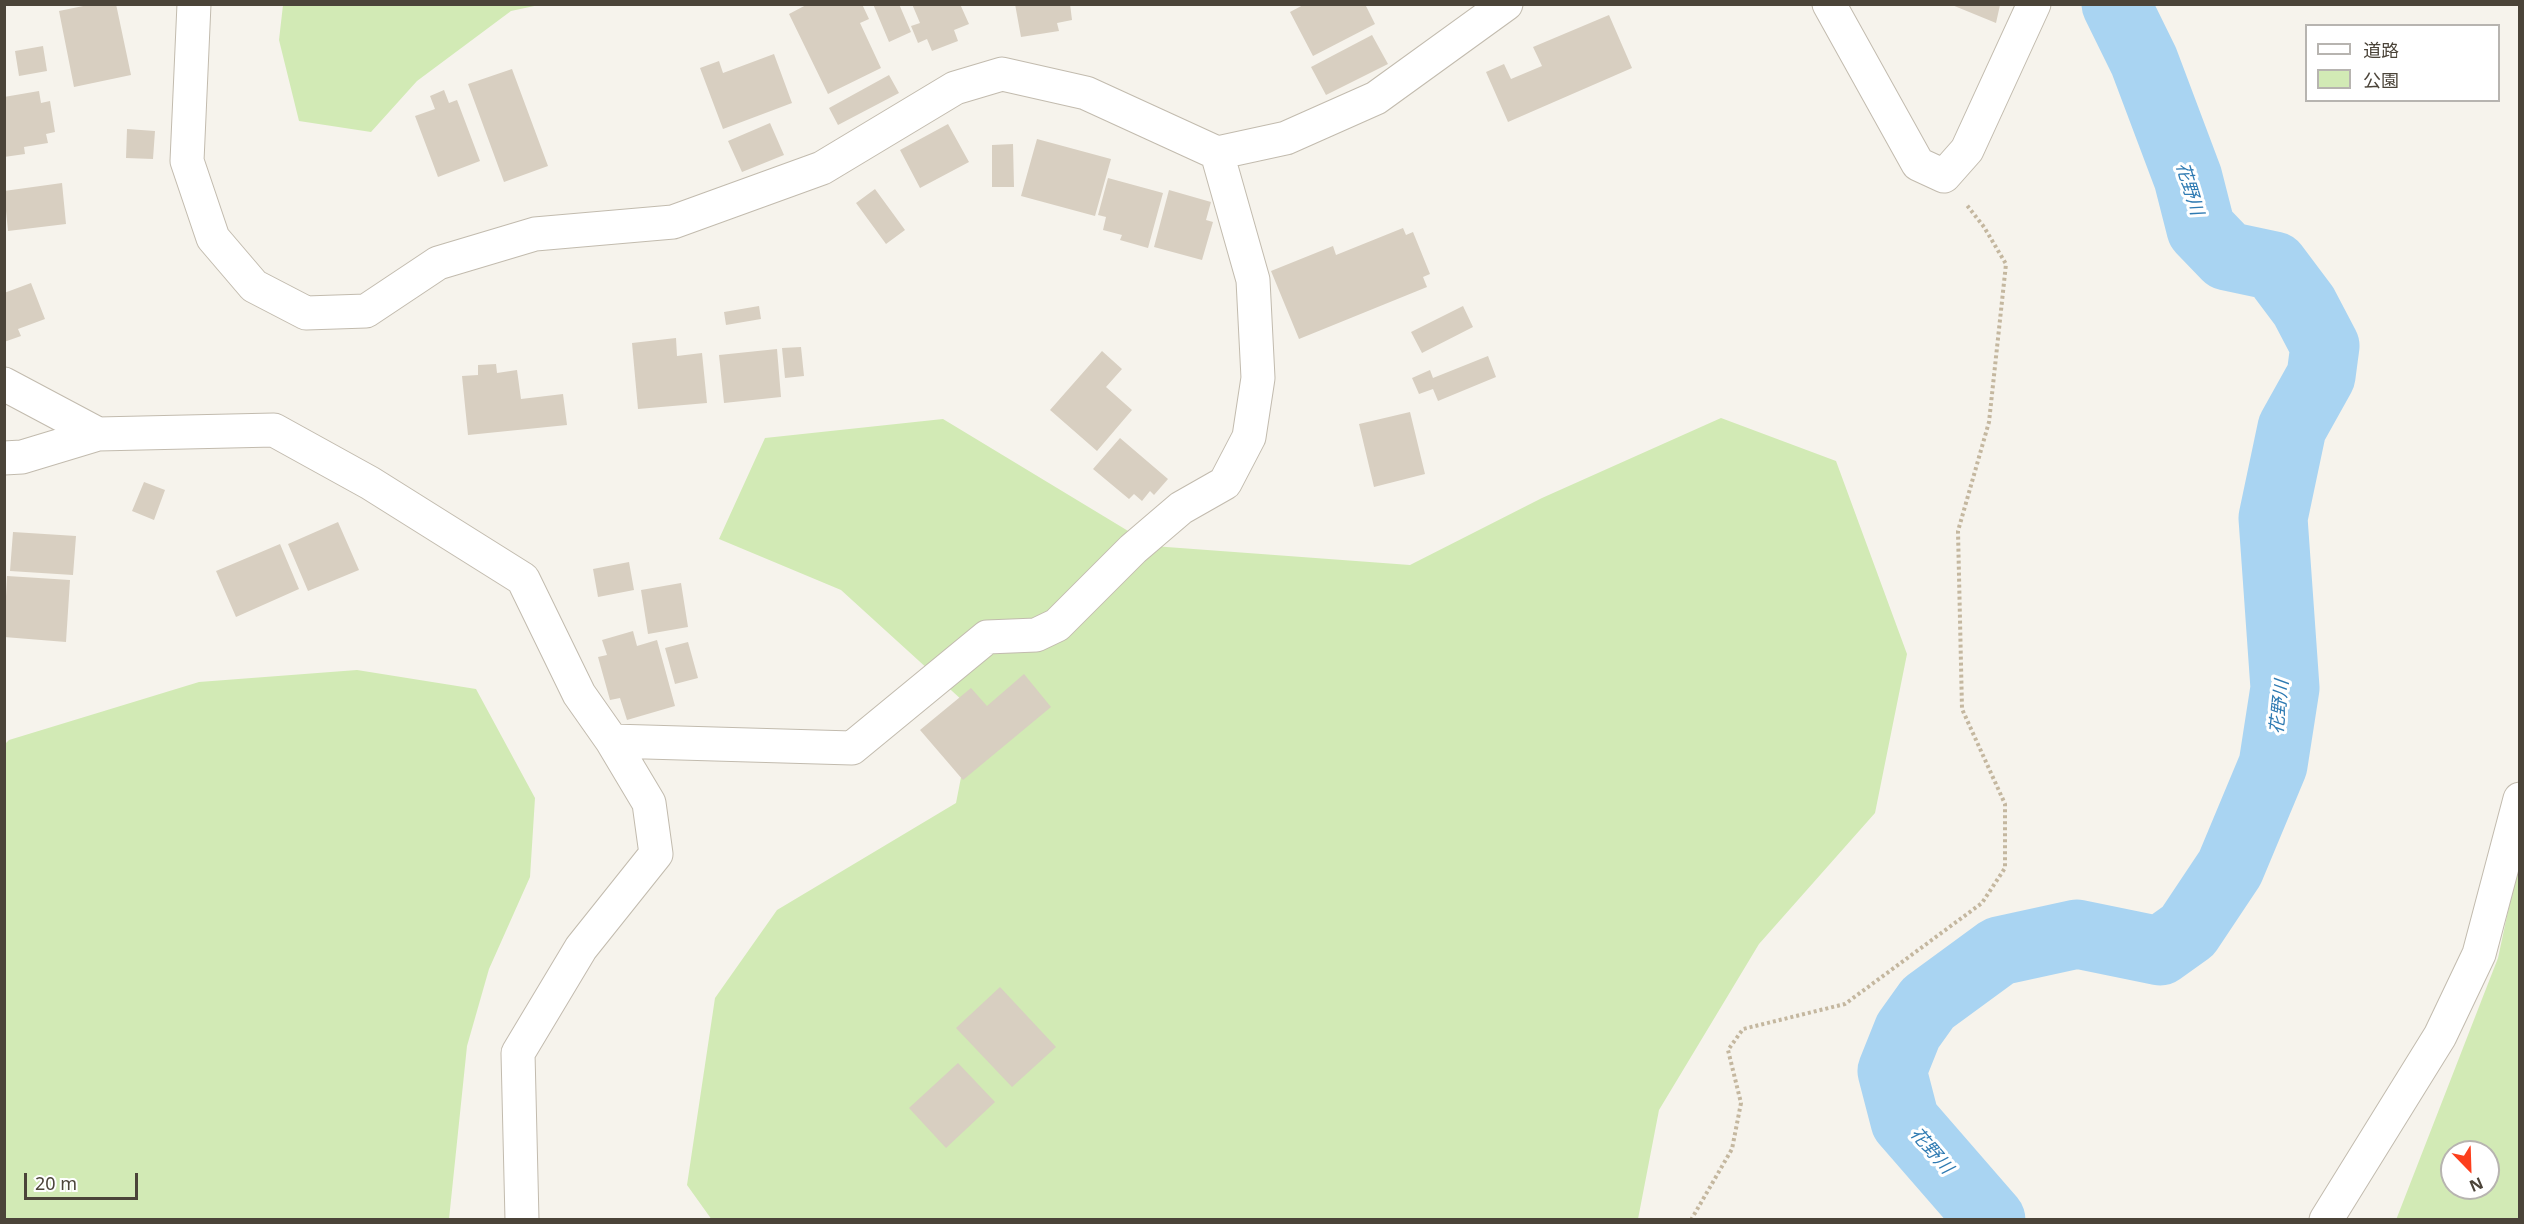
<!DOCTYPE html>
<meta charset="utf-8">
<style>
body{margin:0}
#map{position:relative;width:2524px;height:1224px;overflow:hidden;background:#f6f3ec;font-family:"Noto Sans","Noto Sans JP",sans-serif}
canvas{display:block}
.frame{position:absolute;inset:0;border:6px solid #4b4439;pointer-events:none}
.legend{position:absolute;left:2305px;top:24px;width:195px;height:78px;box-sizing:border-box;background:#fff;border:2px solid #b7b4b0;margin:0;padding:8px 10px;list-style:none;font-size:18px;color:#4b4439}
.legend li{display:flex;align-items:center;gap:12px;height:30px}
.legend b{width:30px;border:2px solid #b7b4b0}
.north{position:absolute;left:2440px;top:1140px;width:60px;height:60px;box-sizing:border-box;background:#fff;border:2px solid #b7b4b0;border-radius:50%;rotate:157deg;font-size:16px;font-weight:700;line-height:24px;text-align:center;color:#4b4439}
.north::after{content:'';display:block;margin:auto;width:21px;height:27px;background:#fc3f1d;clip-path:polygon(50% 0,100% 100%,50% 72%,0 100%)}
.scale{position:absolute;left:24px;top:1173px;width:114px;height:27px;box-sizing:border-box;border:3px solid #4b4439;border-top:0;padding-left:8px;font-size:18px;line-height:21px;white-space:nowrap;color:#4b4439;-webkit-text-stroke:4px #fff;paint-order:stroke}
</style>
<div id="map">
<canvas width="2524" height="1224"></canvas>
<div class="frame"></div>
<ul class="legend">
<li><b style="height:8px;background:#fff"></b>道路</li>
<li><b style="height:16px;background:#d2eab5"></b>公園</li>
</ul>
<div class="north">N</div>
<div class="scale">20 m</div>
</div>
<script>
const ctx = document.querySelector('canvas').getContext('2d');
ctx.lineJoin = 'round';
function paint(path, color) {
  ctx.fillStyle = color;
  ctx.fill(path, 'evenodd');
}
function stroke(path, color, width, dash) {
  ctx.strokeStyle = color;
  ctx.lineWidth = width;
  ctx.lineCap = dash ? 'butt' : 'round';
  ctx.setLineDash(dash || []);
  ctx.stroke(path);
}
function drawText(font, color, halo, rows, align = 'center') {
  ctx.font = font + ' "Noto Sans","Noto Sans JP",sans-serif';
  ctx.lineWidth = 6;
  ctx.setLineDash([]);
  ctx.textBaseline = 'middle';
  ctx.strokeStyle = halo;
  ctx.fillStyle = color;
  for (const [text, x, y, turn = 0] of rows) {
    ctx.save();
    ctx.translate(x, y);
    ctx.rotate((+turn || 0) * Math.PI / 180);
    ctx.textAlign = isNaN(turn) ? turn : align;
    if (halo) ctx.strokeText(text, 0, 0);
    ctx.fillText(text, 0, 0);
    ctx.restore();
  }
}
paint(new Path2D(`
 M283 5V4L539 5 511 11 417 81 371 132 299 121 279 40Z
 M1721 418 1836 461 1907 654 1875 813 1759 944 1659 1110 1638 1219 712 1220 687 1185 715 998 777 910 956 803 974 711 841 590 719 539 765 438 943 419 1153 546 1410 565 1542 498Z
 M357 670 476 689 535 798 530 877 489 969 467 1046 449 1219H5V744L9 740 199 682Z
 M2519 860V1219L2396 1220 2498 958ZM2452 1152H2488V1188H2452Z`), '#d2eab5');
stroke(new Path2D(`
 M1991 1220 1905 1121 1892 1071 1908 1031 1928 1003 1999 951 2077 934 2160 951 2188 931 2230 868 2273 765 2285 688 2273 518 2292 428 2321 376 2325 346 2304 306 2274 266 2227 256 2201 229 2188 178 2144 61 2116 4`), '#a9d4f2', 69);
paint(new Path2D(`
 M93 4H116L131 75 74 87 59 11Z
 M808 4H862L869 19 860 23 881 68 828 94 789 14Z
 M873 4H899L911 32 889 42Z
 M912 4H960L969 24 954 30 958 41 932 51 927 39 918 43 911 26 920 23Z
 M1015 4H1070L1072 20 1057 23 1059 31 1021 37Z
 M1305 4H1365L1375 24 1313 56 1290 12Z
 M1952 5H2000L1996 23Z
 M1609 15 1632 68 1508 122 1486 72 1504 64 1511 79 1542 66 1533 47Z
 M1372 35 1388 64 1326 95 1311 67Z
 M43 46 47 71 19 76 15 51Z
 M774 54 792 103 723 129 700 68 719 61 723 73Z
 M512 69 548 166 504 182 468 84Z
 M889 75 899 93 838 125 829 108Z
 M444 90 449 103 457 100 480 161 438 177 415 116 435 109 430 96Z
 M39 91 41 103 50 101 55 132 46 134 48 143 24 147 25 154 4 157V97Z
 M770 123 784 155 742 172 728 141Z
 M948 124 969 162 920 188 900 150Z
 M127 129 155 131 153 159 126 158Z
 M1037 139 1111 159 1095 216 1021 196Z
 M1013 144 1014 187H992V145Z
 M1108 178 1163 193 1148 248 1120 240 1122 235 1103 230 1106 217 1098 215Z
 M62 183 66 224 8 231 4 191Z
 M875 189 905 230 886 244 856 203Z
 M1169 190 1211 202 1206 220 1213 222 1202 260 1154 247Z
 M1403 228 1406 235 1413 232 1430 274 1423 277 1427 287 1299 339 1271 271 1333 246 1336 255Z
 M31 283 45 319 18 329 21 336 4 342V293Z
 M759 306 761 319 726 325 724 312Z
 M1463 306 1473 327 1422 353 1411 332Z
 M676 338 677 356 702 353 707 403 638 409 632 343Z
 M801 347 804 376 785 378 782 348Z
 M777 349 781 397 724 403 719 355Z
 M1102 351 1122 369 1106 387 1132 410 1097 451 1050 410Z
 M1488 356 1496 377 1438 401 1433 389 1419 394 1412 378 1430 370 1433 378Z
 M496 364 497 373 517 370 521 399 563 394 567 425 468 435 462 376 478 375V365Z
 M1410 412 1425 474 1374 487 1359 424Z
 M1120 438 1168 479 1154 495 1150 491 1142 501 1134 494 1129 499 1093 469Z
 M144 482 165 490 154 520 132 511Z
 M338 522 359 570 308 591 288 544Z
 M13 532 76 536 73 575 10 571Z
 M280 544 299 589 236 617 216 571Z
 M629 562 634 590 598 597 593 569Z
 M7 576 70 580 66 642 4 637Z
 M681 583 688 627 648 634 641 590Z
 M633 631 637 646 657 640 675 706 627 720 620 698 610 700 598 657 607 655 602 640Z
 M688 642 698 678 675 684 665 648Z
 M1024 674 1051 707 963 780 920 730 971 688 987 706Z
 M1000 987 1056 1047 1012 1087 956 1028Z
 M958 1063 995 1102 946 1148 909 1108Z`), '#d8cfc1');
const minor = new Path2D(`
 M194 4 187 161 213 238 254 286 306 313 366 311 438 263 535 234 673 222 822 168 955 88 1002 74 1086 93 1217 153 1286 138 1376 98 1506 4
 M1829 4 1918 164 1944 176 1967 150 2034 4
 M4 384 98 434 22 457 4 458
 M98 434 274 430 370 483 523 579 579 694 612 741 649 803 656 854 581 948 518 1053 522 1220
 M612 741 852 748 987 637 1036 635 1057 625 1133 549 1181 508 1225 483 1249 437 1258 378 1253 280 1217 153
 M2326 1220 2440 1036 2479 954 2520 799`);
stroke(minor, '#c2bbae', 35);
stroke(new Path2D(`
 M1691 1220 1732 1149 1741 1103 1728 1050 1743 1029 1845 1004 1982 903 2005 868V804L1962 709 1958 531 1989 422 2006 264 1984 227 1966 204`), '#c4b79f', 4, [3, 3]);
stroke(minor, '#fff', 33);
drawText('italic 18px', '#2e7ab2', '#fff', [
 ["花野川",2189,189,73],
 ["花野川",2280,707,-84],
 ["花野川",1931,1151,49]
]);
</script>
